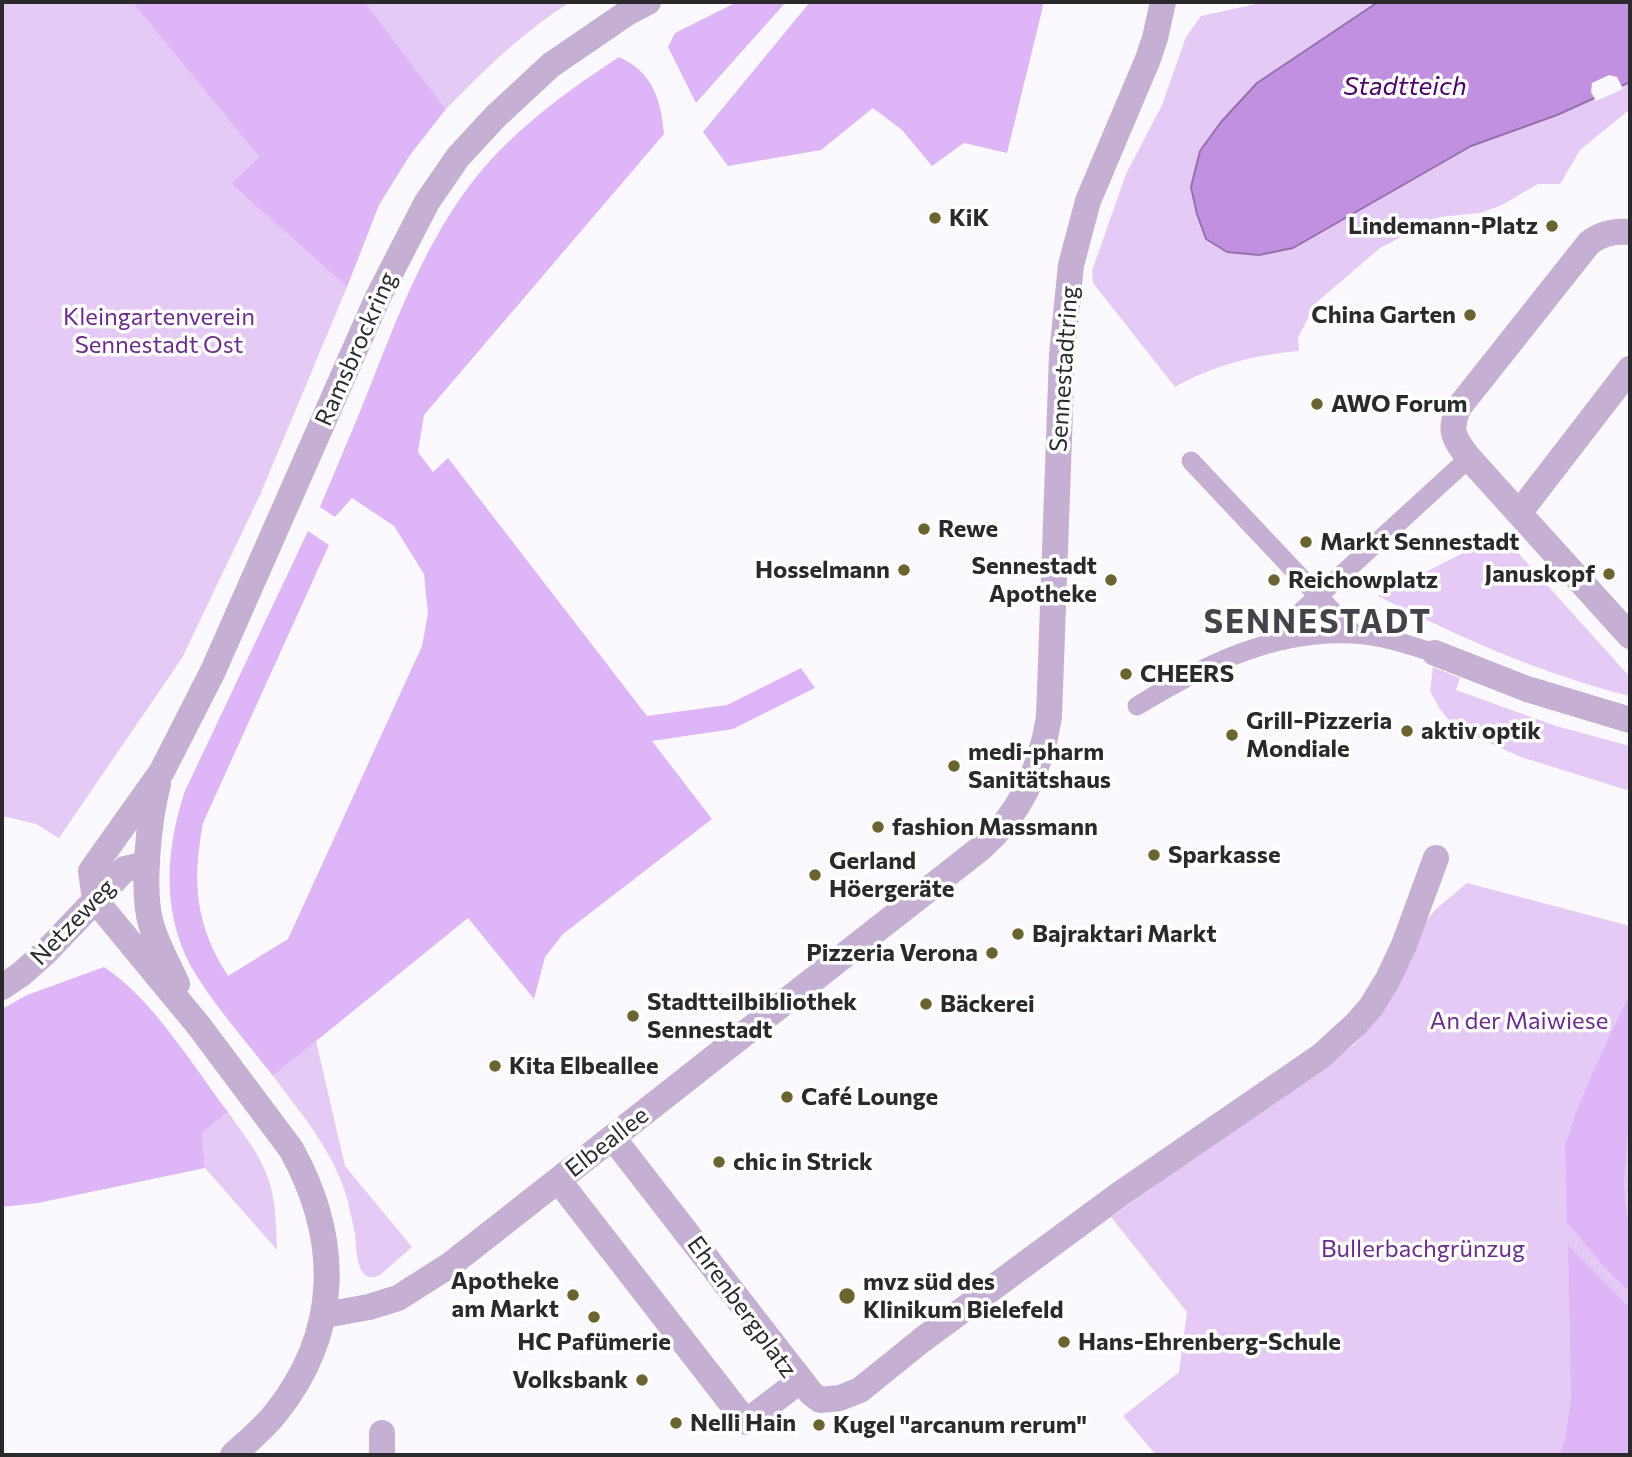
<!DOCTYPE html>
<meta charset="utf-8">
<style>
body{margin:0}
#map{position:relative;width:1632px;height:1457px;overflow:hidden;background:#fcf9fe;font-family:Commissioner,sans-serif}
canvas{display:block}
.frame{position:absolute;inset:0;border:4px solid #2a292c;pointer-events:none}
</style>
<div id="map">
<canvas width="1632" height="1457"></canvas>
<div class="frame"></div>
</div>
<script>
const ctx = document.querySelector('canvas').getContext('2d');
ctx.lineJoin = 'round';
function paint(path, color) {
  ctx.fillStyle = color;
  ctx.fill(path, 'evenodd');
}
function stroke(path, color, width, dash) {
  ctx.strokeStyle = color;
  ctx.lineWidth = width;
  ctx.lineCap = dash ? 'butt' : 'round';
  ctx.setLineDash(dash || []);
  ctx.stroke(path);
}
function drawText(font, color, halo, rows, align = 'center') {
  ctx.font = font + ' Commissioner,sans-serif';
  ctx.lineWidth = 7;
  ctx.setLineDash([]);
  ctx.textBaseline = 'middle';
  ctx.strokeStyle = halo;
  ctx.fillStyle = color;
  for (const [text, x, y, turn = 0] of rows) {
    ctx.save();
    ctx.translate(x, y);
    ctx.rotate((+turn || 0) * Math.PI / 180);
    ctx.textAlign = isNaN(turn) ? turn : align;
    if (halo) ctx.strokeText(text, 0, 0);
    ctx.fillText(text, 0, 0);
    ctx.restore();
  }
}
paint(new Path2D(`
 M2 2H132L259 157 232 185 347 287 260 495 182 658 59 838 36 824 2 816Z
 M365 2H570C523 32 485 69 446 109Z
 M1265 2H1378L1257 83 1221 122 1200 151 1293 248 1471 146 1557 115 1630 82V109L1580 150 1560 184H1538L1502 205 1480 213 1440 217 1380 248 1317 302 1298 337 1299 351C1253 355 1215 365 1175 387L1093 283 1092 271 1126 174 1162 105 1186 37 1201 16Z
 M1501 534 1630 677V696C1541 674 1459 637 1378 596Z
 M1433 667 1460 678 1456 690 1556 726 1630 746V791L1521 757 1454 727 1440 709 1430 691Z
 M1467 883 1630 926V1455H1156L1123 1416 1179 1372 1187 1312 1111 1217 1354 1045 1383 1011 1424 924 1436 909Z
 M316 1041 345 1166 412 1247 380 1275C355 1286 357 1249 355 1234 353 1223 350 1213 348 1202 336 1154 302 1115 273 1076Z
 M228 1112C242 1133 260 1154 268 1178 276 1201 276 1226 277 1250L205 1168 202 1133Z`), '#e4caf5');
paint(new Path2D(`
 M132 2H365L446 109 410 155 379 205 347 287 231 184 259 157Z
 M737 2H786L696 103 668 47 675 33Z
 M810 2H1044L1007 153 964 143 932 166 902 130 873 108 821 150 728 166 703 132Z
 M619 57C653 72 661 100 664 134L424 415 418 452 433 472 448 458 647 716 727 705 801 668 815 688 733 729 652 741 712 819 563 934 545 957 534 999 468 918 273 1076C248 1044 220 1012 198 978 161 921 164 853 185 791L308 531 329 545 203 823C192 883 195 924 228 976L288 939 422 646 428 614 424 574 394 526 352 498 335 517 320 507C337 466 355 425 371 384 399 313 428 237 477 176 516 128 567 91 619 57Z
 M104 967C152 998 193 1066 228 1112L202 1133 205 1168 38 1203 2 1207V1009L27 995Z
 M1630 993V1120L1628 1127 1624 1183 1626 1210 1630 1231V1292L1607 1270 1567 1223 1565 1146 1575 1115 1592 1074Z
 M1568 1245 1630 1308 1629 1455H1559L1565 1440 1571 1401Z`), '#deb6f8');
const water = new Path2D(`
 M1378 2H1630V82L1557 115 1471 146 1293 248 1259 255 1227 252 1206 239 1197 214 1191 187 1200 151 1221 122 1257 83Z`);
paint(water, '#c290e1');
stroke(water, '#9471ab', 2);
paint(new Path2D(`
 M1609 75 1617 77 1623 89 1596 101 1591 92 1592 83Z`), '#fcf9fe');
stroke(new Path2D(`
 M1191 461 1354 634
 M1267 643 1469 458
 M1137 706C1202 666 1273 630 1352 634 1381 635 1408 645 1435 653`), '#c5afd3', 19);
stroke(new Path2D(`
 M1630 232C1614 231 1602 233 1589 243L1459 407C1448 430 1454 439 1469 458L1630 636
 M1519 513 1630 369
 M1435 653 1527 689 1630 720
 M158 784C149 819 141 889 151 924 157 945 168 964 177 984
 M2 987 20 975 45 953 125 869 147 864
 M613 1138 811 1393 820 1400 840 1398 860 1390 922 1340 1120 1194 1321 1056 1356 1024 1371 1007 1388 979 1404 945 1436 858
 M558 1180 746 1422 801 1380
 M325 1315 369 1307 398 1298 450 1265 981 848C1020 814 1041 768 1049 717L1062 355 1071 265 1088 201 1148 59 1155 38 1163 2
 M233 1455C247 1442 263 1429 275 1414 341 1332 341 1239 291 1149L199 1026 95 900 91 871 162 771 213 671 378 297 427 202 458 157 496 116 551 65 627 13 648 2
 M382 1455V1433`), '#c5afd3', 26);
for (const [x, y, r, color] of [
 [935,218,7,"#6b6430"],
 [1552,226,7,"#6b6430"],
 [1470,315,7,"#6b6430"],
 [1317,404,7,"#6b6430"],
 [924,529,7,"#6b6430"],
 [1306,542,7,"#6b6430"],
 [904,570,7,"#6b6430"],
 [1609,574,7,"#6b6430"],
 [1111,580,7,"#6b6430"],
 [1274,580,7,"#6b6430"],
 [1126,674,7,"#6b6430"],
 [1407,731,7,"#6b6430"],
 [1232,735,7,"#6b6430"],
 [954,766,7,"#6b6430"],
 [878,827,7,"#6b6430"],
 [1154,855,7,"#6b6430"],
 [815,875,7,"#6b6430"],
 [1018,934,7,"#6b6430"],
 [992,953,7,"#6b6430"],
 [926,1004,7,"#6b6430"],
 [633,1016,7,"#6b6430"],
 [495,1066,7,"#6b6430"],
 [787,1097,7,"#6b6430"],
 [719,1162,7,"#6b6430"],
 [573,1295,7,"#6b6430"],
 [847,1296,9,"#6b6430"],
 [594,1317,7,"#6b6430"],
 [1064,1342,7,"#6b6430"],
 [642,1380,7,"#6b6430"],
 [676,1423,7,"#6b6430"],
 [819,1425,7,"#6b6430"]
]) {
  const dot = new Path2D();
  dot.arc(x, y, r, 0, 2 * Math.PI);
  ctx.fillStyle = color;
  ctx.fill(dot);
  stroke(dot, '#fff', 2.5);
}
drawText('bold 24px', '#2a292c', '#fff', [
 ["KiK",949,218],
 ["Lindemann-Platz",1538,226,"right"],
 ["China Garten",1456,315,"right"],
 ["AWO Forum",1331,404],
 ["Rewe",938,529],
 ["Markt Sennestadt",1320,542],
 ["Sennestadt",1097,566,"right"],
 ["Apotheke",1097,594,"right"],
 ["Hosselmann",890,570,"right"],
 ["Januskopf",1595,574,"right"],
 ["Reichowplatz",1288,580],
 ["CHEERS",1140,674],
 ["Grill-Pizzeria",1246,721],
 ["Mondiale",1246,749],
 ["aktiv optik",1421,731],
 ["medi-pharm",968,752],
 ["Sanitätshaus",968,780],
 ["fashion Massmann",892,827],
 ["Sparkasse",1168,855],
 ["Gerland",829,861],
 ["Höergeräte",829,889],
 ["Bajraktari Markt",1032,934],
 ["Pizzeria Verona",978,953,"right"],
 ["Stadtteilbibliothek",647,1002],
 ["Sennestadt",647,1030],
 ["Bäckerei",940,1004],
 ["Kita Elbeallee",509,1066],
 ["Café Lounge",801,1097],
 ["chic in Strick",733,1162],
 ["Apotheke",559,1281,"right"],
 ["am Markt",559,1309,"right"],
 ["mvz süd des",863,1282],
 ["Klinikum Bielefeld",863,1310],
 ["HC Pafümerie",594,1342,"center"],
 ["Hans-Ehrenberg-Schule",1078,1342],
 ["Volksbank",628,1380,"right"],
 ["Nelli Hain",690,1423],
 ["Kugel \"arcanum rerum\"",833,1425]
], 'left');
drawText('24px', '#6b2d8b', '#fff', [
 ["Kleingartenverein",159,317],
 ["Sennestadt Ost",159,345],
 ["An der Maiwiese",1519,1021],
 ["Bullerbachgrünzug",1423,1249]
]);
drawText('24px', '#2a292c', '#fff', [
 ["Ramsbrockring",356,349,-66],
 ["Sennestadtring",1064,369,-86],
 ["Netzeweg",73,922,-46],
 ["Elbeallee",607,1142,-38],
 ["Ehrenbergplatz",742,1307,54]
]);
drawText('italic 26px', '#4b0369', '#fff', [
 ["Stadtteich",1405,86]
]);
ctx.letterSpacing = '2px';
drawText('bold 32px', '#464249', '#fff', [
 ["SENNESTADT",1318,622]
]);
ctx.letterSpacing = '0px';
</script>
